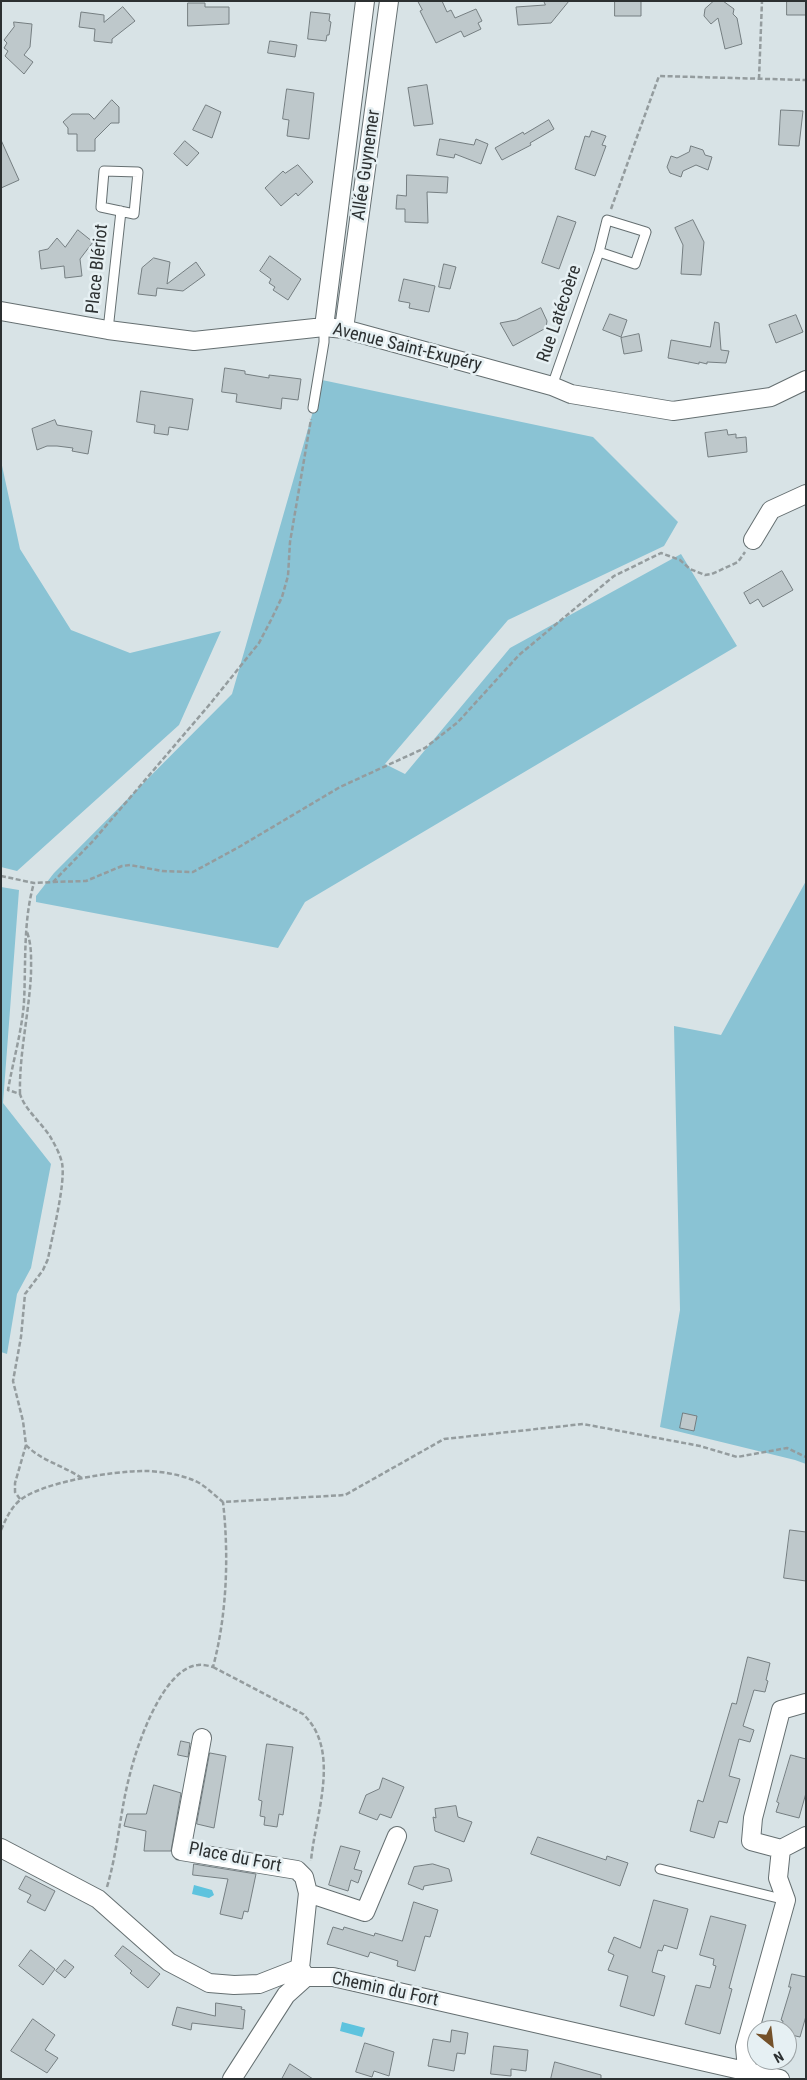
<!DOCTYPE html>
<meta charset="utf-8">
<style>
body{margin:0}
#map{position:relative;width:807px;height:2080px;overflow:hidden;background:#d8e3e6;font-family:"Roboto Condensed",sans-serif}
canvas{display:block}
.frame{position:absolute;inset:0;border:2px solid #2c3031;pointer-events:none}
.north{position:absolute;left:747px;top:2020px;width:50px;height:50px;box-sizing:border-box;background:#e6f0f3;border:1px solid #9ca3a5;border-radius:50%;rotate:151deg;font-size:14px;font-weight:700;line-height:20px;text-align:center;color:#2c3031}
.north::after{content:'';display:block;margin:auto;width:18px;height:22px;background:#74512a;clip-path:polygon(50% 0,100% 100%,50% 72%,0 100%)}
</style>
<div id="map">
<canvas width="807" height="2080"></canvas>
<div class="frame"></div>
<div class="north">N</div>
</div>
<script>
const ctx = document.querySelector('canvas').getContext('2d');
ctx.lineJoin = 'round';
function paint(path, color) {
  ctx.fillStyle = color;
  ctx.fill(path, 'evenodd');
}
function stroke(path, color, width, dash) {
  ctx.strokeStyle = color;
  ctx.lineWidth = width;
  ctx.lineCap = dash ? 'butt' : 'round';
  ctx.setLineDash(dash || []);
  ctx.stroke(path);
}
function drawText(font, color, halo, rows, align = 'center') {
  ctx.font = font + ' "Roboto Condensed",sans-serif';
  ctx.lineWidth = 5;
  ctx.setLineDash([]);
  ctx.textBaseline = 'middle';
  ctx.strokeStyle = halo;
  ctx.fillStyle = color;
  for (const [text, x, y, turn = 0] of rows) {
    ctx.save();
    ctx.translate(x, y);
    ctx.rotate((+turn || 0) * Math.PI / 180);
    ctx.textAlign = isNaN(turn) ? turn : align;
    if (halo) ctx.strokeText(text, 0, 0);
    ctx.fillText(text, 0, 0);
    ctx.restore();
  }
}
paint(new Path2D(`
 M322 380 593 437 678 522 664 546 508 620 385 764 405 774 510 648 681 554 737 646 305 902 278 948 36 902V896L54 873 232 694Z
 M1 461 20 549 71 630 130 653 221 631 179 725 17 871 1 867Z
 M806 881V1464L795 1460 660 1427 680 1310 674 1026 721 1035Z
 M1 887 19 890 3 1103 51 1164 31 1268 17 1294 7 1354 1 1352Z`), '#8ac3d4');
paint(new Path2D(`
 M194 1885 212 1890 214 1895 209 1898 192 1894Z
 M342 2022 365 2028 362 2037 340 2031Z`), '#5ec3de');
const building = new Path2D(`
 M418 1H442L447 12 451 10 455 18 476 9 482 21 478 23 481 29 464 37 461 31 436 43 420 11 422 10Z
 M544 1H569L551 23 518 25 516 7 545 5Z
 M615 1H641V16H615Z
 M714 1H723L734 9 733 14 737 18 742 44 725 49 718 18 711 24 704 16 705 9Z
 M787 1H806V15H787Z
 M188 3H205V7H229V24L188 26Z
 M123 7 135 21 112 39V43L94 41 95 29 79 27 81 12 104 15V22Z
 M311 12 330 14 329 21 331 22 329 35H327L326 41 308 39Z
 M14 22 32 24 30 47 24 55 33 62 24 74 5 56 8 51 4 48 7 43 4 40 14 27Z
 M270 41 297 45 295 57 268 53Z
 M427 85 433 124 414 126 408 88Z
 M287 89 314 93 309 139 287 136 289 120 283 119Z
 M112 100 119 107V123H111L95 139V151H77V134H68V128L63 122 72 114H89L94 119Z
 M206 105 221 112 212 138 193 130Z
 M781 110 803 111 799 146 779 145Z
 M549 120 554 129 530 143 531 145 502 160 495 148 523 132 524 134Z
 M592 131 606 136 602 145 606 146 595 176 575 169 585 136 589 137Z
 M440 139 474 145 476 139 488 144 481 164 455 154 454 158 437 155Z
 M1 140 19 180 1 188Z
 M185 141 199 153 187 166 174 154Z
 M691 146 703 150 705 155 712 157 708 170 696 165 683 171 681 177 670 173 667 167 671 156 677 158 689 152Z
 M298 165 313 182 298 196 296 193 281 206 265 188 283 171 285 173Z
 M407 175 448 177 447 193 427 192 428 223 405 222V209H396L397 195 406 196Z
 M558 216 576 222 559 269 542 263Z
 M693 220 704 242 701 275 681 274 683 245 675 228Z
 M78 230 93 242 80 259 82 276 65 278 64 266 41 269 39 251 48 249 57 238 65 247Z
 M270 256 301 279 288 300 273 290 275 287 269 283 271 279 260 271Z
 M154 258 170 262 167 284 196 262 205 275 183 291 157 288 156 296 138 294 142 268Z
 M444 264 456 267 450 289 439 287Z
 M404 279 435 286 429 312 409 308 410 303 399 301Z
 M541 308 547 321 546 328 513 346 500 323 516 320Z
 M610 314 627 320 621 337 603 330Z
 M796 315 803 332 776 343 769 325Z
 M715 322 719 323 721 350 729 351 726 363 707 362V364L699 362V364L668 358 671 340 710 347Z
 M639 334 642 351 624 354 621 338Z
 M225 368 245 371V374L269 378V375L301 379 298 400 282 398 281 409 236 402 237 394 222 392Z
 M141 391 193 399 188 430 169 427 168 435 154 433 155 425 137 422Z
 M55 420 57 425 92 431 88 454 72 451 73 448 57 446H47L37 450 32 429Z
 M727 430 728 435 736 434V438L746 437 747 452 708 457 705 433Z
 M782 571 793 590 763 607 758 599 750 604 744 593Z
 M683 1413 697 1416 694 1431 680 1428Z
 M790 1530 806 1532V1581L784 1578Z
 M748 1657 770 1663 766 1680 768 1681 765 1692 754 1690 743 1726 754 1730 750 1742 739 1739 729 1776 740 1779 727 1823 719 1821 714 1838 690 1831 698 1800 703 1802 732 1703 736 1704Z
 M181 1741 190 1743 188 1757 178 1755Z
 M267 1744 293 1747 283 1815 279 1814 277 1827 264 1825 265 1817 260 1816 262 1801 259 1800Z
 M210 1753 226 1756 214 1828 197 1824Z
 M791 1755 806 1759V1793L799 1818 776 1812 779 1803 777 1802Z
 M383 1778 404 1787 391 1818 380 1814 377 1820 359 1813 366 1795 379 1789Z
 M154 1785 181 1793 171 1851H144L146 1831 124 1826 127 1814H146Z
 M456 1806 458 1817 472 1822 464 1842 435 1831 433 1817 436 1818 435 1809Z
 M538 1837 606 1860 607 1856 628 1863 620 1886 531 1854Z
 M341 1846 360 1851 354 1869 362 1871 358 1883 351 1880 348 1891 329 1885Z
 M194 1864 256 1874 248 1912 244 1911 242 1919 220 1914 228 1879 193 1875Z
 M433 1864 449 1869 452 1881 424 1886 423 1890 408 1884 414 1867Z
 M26 1876 55 1891 45 1911 27 1902 31 1895 19 1889Z
 M654 1900 688 1909 677 1949 664 1945 662 1951 658 1950 652 1972 665 1976 654 2016 620 2006 628 1976 608 1970 614 1955 608 1952 614 1937 640 1948Z
 M414 1902 438 1910 430 1937 425 1936 415 1971 397 1966 398 1961 370 1952 368 1957 327 1944 333 1927 343 1930 344 1927 374 1936 375 1933 402 1941Z
 M711 1916 746 1925 729 1988 732 1989 720 2034 685 2024 696 1985 710 1988 716 1966 713 1965 714 1959 700 1955Z
 M123 1946 160 1974 148 1988 130 1973 132 1971 115 1956Z
 M31 1950 55 1969 43 1985 19 1966Z
 M65 1960 74 1967 65 1978 56 1971Z
 M792 1974 806 1977V2016L800 2037 787 2034V2030H783L784 2026 782 2025 783 2021 781 2020 791 1987H789Z
 M216 2003 242 2007 241 2009 245 2010 243 2029 192 2023 191 2030 172 2025 177 2007 215 2016Z
 M33 2019 55 2035 45 2050 58 2058 47 2073 11 2051Z
 M452 2030 468 2033 465 2054 457 2053 454 2071 428 2066 433 2039 450 2042Z
 M365 2043 394 2052 389 2076 374 2071 372 2077 356 2072Z
 M494 2046 528 2050 526 2071 511 2069V2076L491 2074Z
 M555 2062 601 2075V2079H551Z
 M290 2064 313 2079H282Z`);
paint(building, '#bec8cb');
stroke(building, '#757e81', 1);
const service = new Path2D(`
 M104 171 138 172 134 214 101 207Z
 M607 220 646 232 635 264 599 252Z
 M108 330 121 211
 M552 386 599 252
 M313 408 324 342V327
 M660 1869 786 1900`);
const minor = new Path2D(`
 M1 311 108 330 194 341 324 327 344 329 552 386 571 394 673 411 771 397 806 380
 M324 327 365 1
 M344 329 389 1
 M753 540 771 510 806 494
 M806 1703 781 1710 753 1818 751 1841 781 1849 806 1836
 M202 1738 181 1851 297 1870 304 1877 308 1893 300 1968
 M1 1848 98 1899 169 1962 209 1983 234 1985 259 1984 300 1968 306 1977
 M308 1893 365 1912 397 1836
 M306 1977H333L780 2079
 M747 2070 745 2047 786 1900 778 1878 781 1849
 M232 2079 286 1995 306 1977`);
stroke(service, '#656f71', 11);
stroke(minor, '#656f71', 20);
stroke(new Path2D(`
 M759 79 762 1
 M611 209 659 76 806 80
 M1 876 34 883 53 882 93 841 210 704 259 643 271 620 282 597 288 576 290 542 311 419
 M53 882 86 881 122 866 130 865 162 871 193 872 239 847 340 787 425 748 458 722 519 655 614 576 661 553 680 560 690 569 705 575 712 574 738 562 745 552
 M20 1094C19 1054 29 1014 31 974 31 959 32 946 27 932
 M26 1445C41 1461 65 1466 83 1479
 M20 1499 15 1492V1483L26 1445 23 1421 13 1381 21 1337 25 1294 43 1270 48 1259C52 1236 66 1183 62 1163 60 1154 55 1145 51 1138 42 1123 25 1110 20 1094L8 1090C13 1061 22 1031 24 1002 26 962 23 921 34 883
 M1 1530C6 1519 10 1509 19 1501 41 1482 114 1471 144 1471 159 1471 178 1474 193 1480 204 1484 214 1495 223 1502L345 1495 444 1439 583 1424 700 1446 737 1457 787 1448 806 1457
 M213 1667 303 1714C342 1751 315 1815 311 1861
 M107 1887C118 1850 120 1811 130 1774 137 1745 163 1668 198 1665 203 1664 209 1666 213 1667 227 1615 229 1555 223 1502`), '#949c9e', 2.5, [5, 2.5]);
stroke(service, '#fff', 9);
stroke(minor, '#fff', 18);
drawText('18px', '#2c3031', '#e6f0f3', [
 ["Allée Guynemer",367,165,-82],
 ["Place Blériot",98,269,-84],
 ["Rue Latécoère",560,314,-71],
 ["Avenue Saint-Exupéry",407,348,14],
 ["Place du Fort",235,1858,11],
 ["Chemin du Fort",385,1990,12]
]);
</script>
